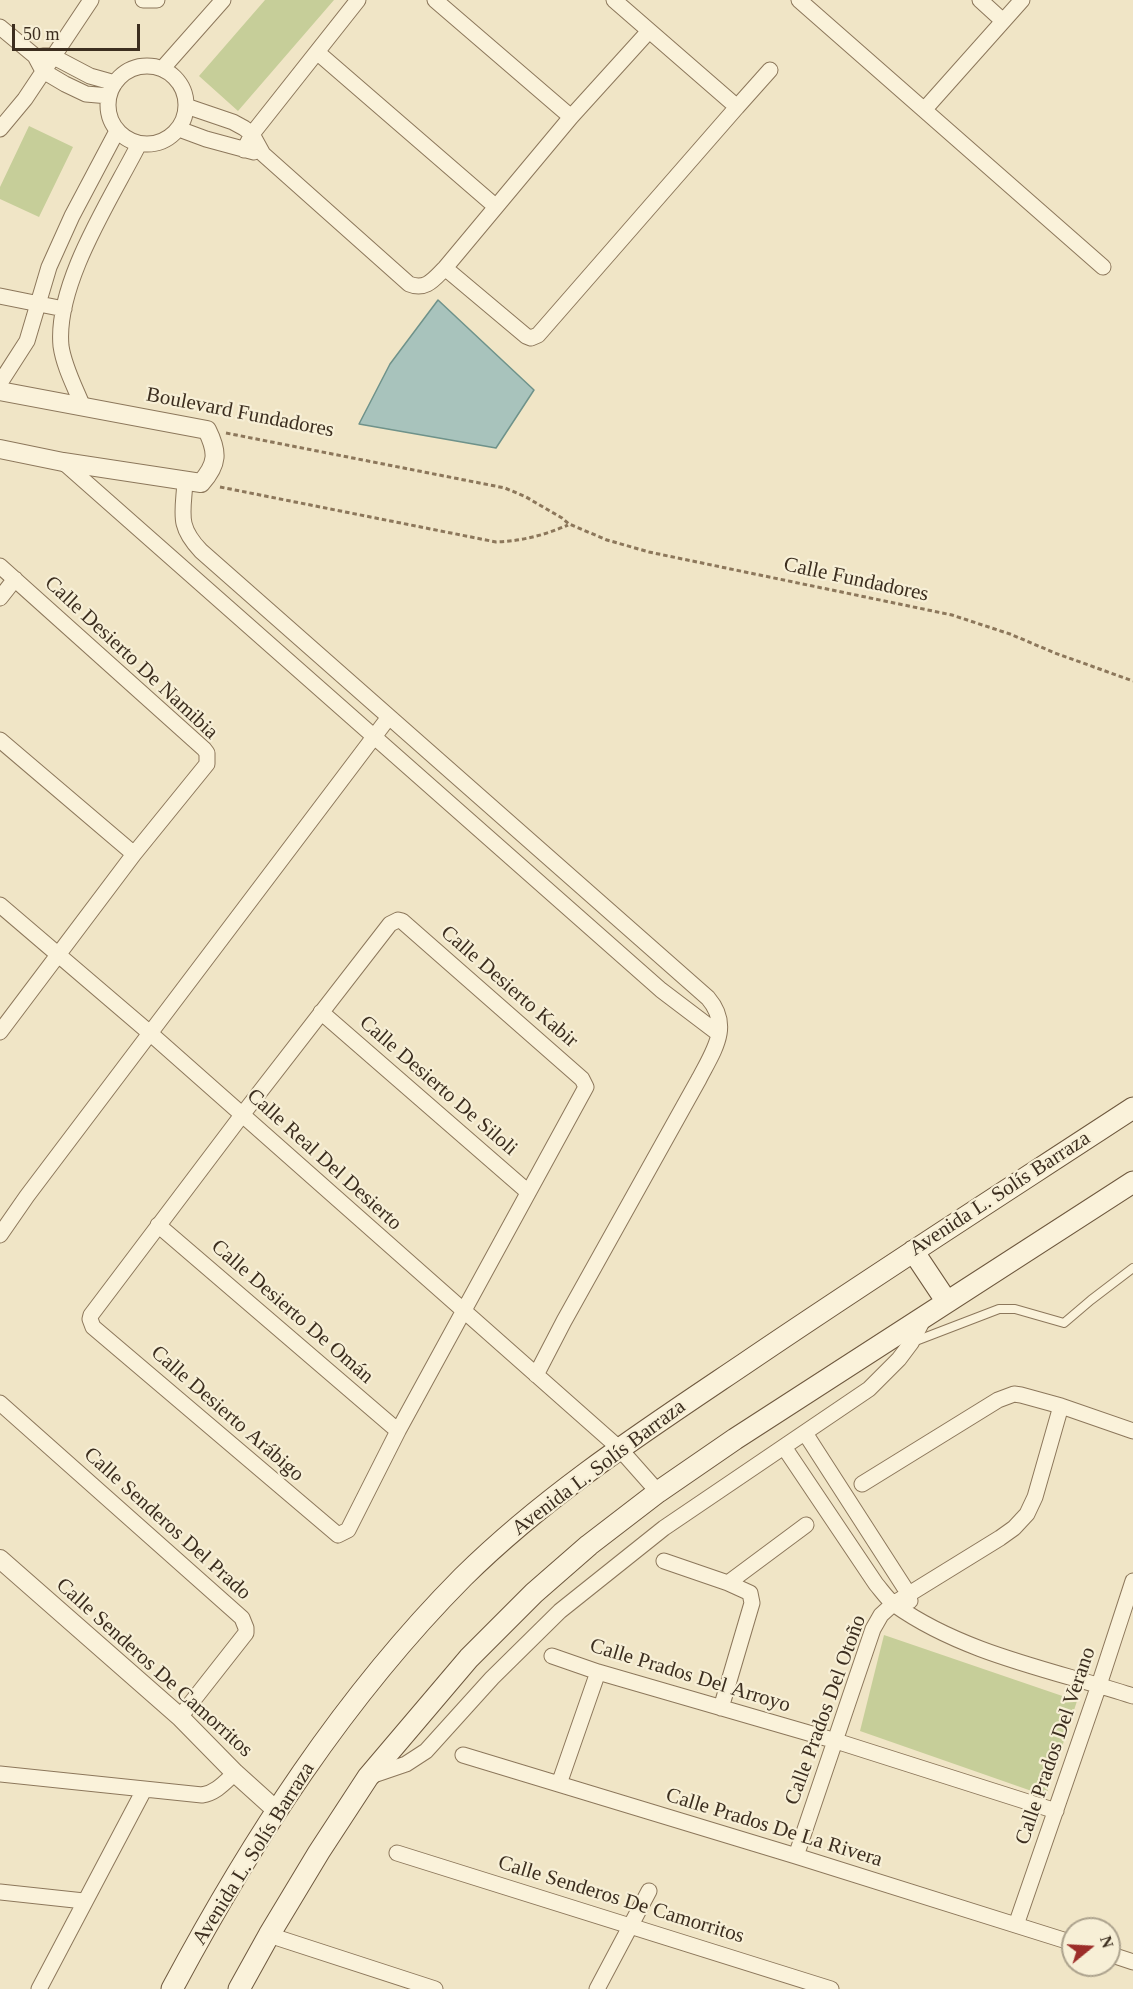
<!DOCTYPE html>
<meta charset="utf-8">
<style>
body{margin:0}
#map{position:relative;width:1133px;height:1989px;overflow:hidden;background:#f0e5c6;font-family:Georgia,serif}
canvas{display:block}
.north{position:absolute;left:1061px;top:1917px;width:60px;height:60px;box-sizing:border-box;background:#f7efd6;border:2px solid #aca28d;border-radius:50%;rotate:72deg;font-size:16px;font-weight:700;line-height:24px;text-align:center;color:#3c2e1f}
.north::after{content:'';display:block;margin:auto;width:21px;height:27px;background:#9c2d29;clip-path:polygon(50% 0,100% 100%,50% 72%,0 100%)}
.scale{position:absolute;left:12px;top:24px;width:128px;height:27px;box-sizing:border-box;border:3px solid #3c2e1f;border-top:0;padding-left:8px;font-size:18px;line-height:21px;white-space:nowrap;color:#3c2e1f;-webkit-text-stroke:4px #f7efd6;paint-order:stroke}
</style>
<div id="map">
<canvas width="1133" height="1989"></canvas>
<div class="north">N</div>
<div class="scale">50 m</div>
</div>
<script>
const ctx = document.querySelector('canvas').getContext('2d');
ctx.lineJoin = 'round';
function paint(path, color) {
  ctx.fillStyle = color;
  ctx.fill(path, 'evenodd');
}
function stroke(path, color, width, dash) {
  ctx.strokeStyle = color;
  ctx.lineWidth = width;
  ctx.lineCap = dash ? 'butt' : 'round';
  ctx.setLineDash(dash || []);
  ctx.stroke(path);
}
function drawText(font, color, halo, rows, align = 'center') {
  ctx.font = font + ' Georgia,serif';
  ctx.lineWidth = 4.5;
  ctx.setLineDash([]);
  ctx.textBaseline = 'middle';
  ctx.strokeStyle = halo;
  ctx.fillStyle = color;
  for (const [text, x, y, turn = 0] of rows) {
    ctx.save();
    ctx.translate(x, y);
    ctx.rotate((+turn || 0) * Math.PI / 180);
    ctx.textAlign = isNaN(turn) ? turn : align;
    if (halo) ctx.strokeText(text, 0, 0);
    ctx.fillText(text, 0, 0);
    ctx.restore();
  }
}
paint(new Path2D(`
 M265 0H334L238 111 199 76Z
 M29 126 73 147 39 217 0 199V187Z
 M884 1635 1077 1701 1046 1796 860 1731Z`), '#c6ce99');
const water = new Path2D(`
 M438 300 534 390 496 448 359 424 390 364Z`);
paint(water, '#a8c3bc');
stroke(water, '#6e928a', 1.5);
const service = new Path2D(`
 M913 1342 999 1309H1015L1064 1323 1091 1300 1133 1268`);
const minor = new Path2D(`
 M143 0H157
 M435 0 571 117
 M799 0 1103 267
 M980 0 1003 21
 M0 27 35 56 43 71 65 84 86 94 109 96
 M317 52 495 206
 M43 56H52L90 76 115 83
 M108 105a39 39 0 1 1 78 0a39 39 0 1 1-78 0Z
 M162 69 223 0
 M186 106 233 122 244 128 252 134 263 154 409 284C426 291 434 279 445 268L571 117 649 31
 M737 107 770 70
 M924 110 1022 0
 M0 129 25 99 91 0
 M179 129 206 139 254 152
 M244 150 252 134 358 0
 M445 268 526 336 531 338 538 335 737 107 614 0
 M0 296 64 309
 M0 383 27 341 49 267 72 216 117 131
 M83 407C75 387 64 367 61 346 55 284 111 199 139 144
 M63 462 661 990 719 1034
 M185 482C183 514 177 526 201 551L708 998C732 1026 714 1050 699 1079L564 1321 536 1375
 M0 566 204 749 207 753V764L134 854 0 1032
 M0 598 15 579
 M0 740 134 854
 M0 905 151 1034 619 1448 658 1492
 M398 920 402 921 582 1079 586 1087 398 1431 348 1530 338 1535 93 1327 90 1319 91 1315 242 1115 390 924Z
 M321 1012 528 1192
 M158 1225 398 1431
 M0 1235 27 1196 389 717
 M0 1403 242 1618 246 1628V1633L180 1717
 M805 1433 908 1593 910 1601
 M784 1447 876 1584C882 1591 888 1600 895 1605 964 1654 1053 1670 1133 1696
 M862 1484 998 1400 1014 1394 1021 1395 1061 1406 1133 1431
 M664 1561 728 1583 750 1593 752 1603 721 1708
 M728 1583 806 1525
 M552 1656 598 1672 836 1741 1056 1811
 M463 1755 796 1856 1073 1943
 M0 1774 202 1795C216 1793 225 1782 235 1773
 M368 1777 406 1764 426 1751 492 1678 560 1611 664 1528 869 1389 899 1359 911 1343 924 1318
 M559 1784 598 1672
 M397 1853 831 1989
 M796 1856 873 1629 881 1615 893 1604 1000 1538 1014 1528 1027 1514 1035 1497 1061 1406
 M0 1892 84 1901
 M1016 1925 1099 1685 1133 1581
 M269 1935 435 1989
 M1109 1954 1133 1962
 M39 1989 144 1790
 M597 1989 649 1891`);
const tertiary = new Path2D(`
 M0 391 207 430C218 452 218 464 201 483L63 462 0 449
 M0 1559 180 1717 235 1773 276 1810`);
const secondary = new Path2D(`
 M913 1251 947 1302
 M172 1989C251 1841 344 1697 463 1577 547 1494 646 1430 744 1364 872 1277 1003 1193 1133 1108
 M239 1989 269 1935 319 1852 368 1777 469 1658 534 1593 589 1545 658 1492 735 1439 1133 1182`);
stroke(service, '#8c775b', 10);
stroke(minor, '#8c775b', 17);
stroke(tertiary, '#8c775b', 20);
stroke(secondary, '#6e583e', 23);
stroke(new Path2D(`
 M226 433 505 488 526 497 562 518 569 524 607 540 649 552 952 615 1010 634 1055 653 1133 681
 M220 487 496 542C522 541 545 535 568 525`), '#8c775b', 3, [4.5, 3]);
stroke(service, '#faf2da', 8);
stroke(minor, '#faf2da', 15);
stroke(tertiary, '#faf2da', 18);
stroke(secondary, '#faf2da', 21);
drawText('21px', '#3c2e1f', '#f7efd6', [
 ["Boulevard Fundadores",240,413,11],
 ["Calle Fundadores",856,580,12],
 ["Calle Desierto De Namibia",131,658,43],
 ["Calle Desierto Kabir",509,987,41],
 ["Calle Desierto De Siloli",438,1086,41],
 ["Calle Real Del Desierto",324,1160,42],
 ["Avenida L. Solís Barraza",1000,1194,-33],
 ["Calle Desierto De Omán",292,1312,41],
 ["Calle Desierto Arábigo",227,1414,41],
 ["Avenida L. Solís Barraza",599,1468,-37],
 ["Calle Senderos Del Prado",167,1524,42],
 ["Calle Senderos De Camorritos",154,1668,42],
 ["Calle Prados Del Arroyo",690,1676,17],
 ["Calle Prados Del Otoño",826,1710,-70],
 ["Calle Prados Del Verano",1056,1746,-71],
 ["Calle Prados De La Rivera",774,1828,17],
 ["Avenida L. Solís Barraza",254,1854,-58],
 ["Calle Senderos De Camorritos",621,1900,17]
]);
</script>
